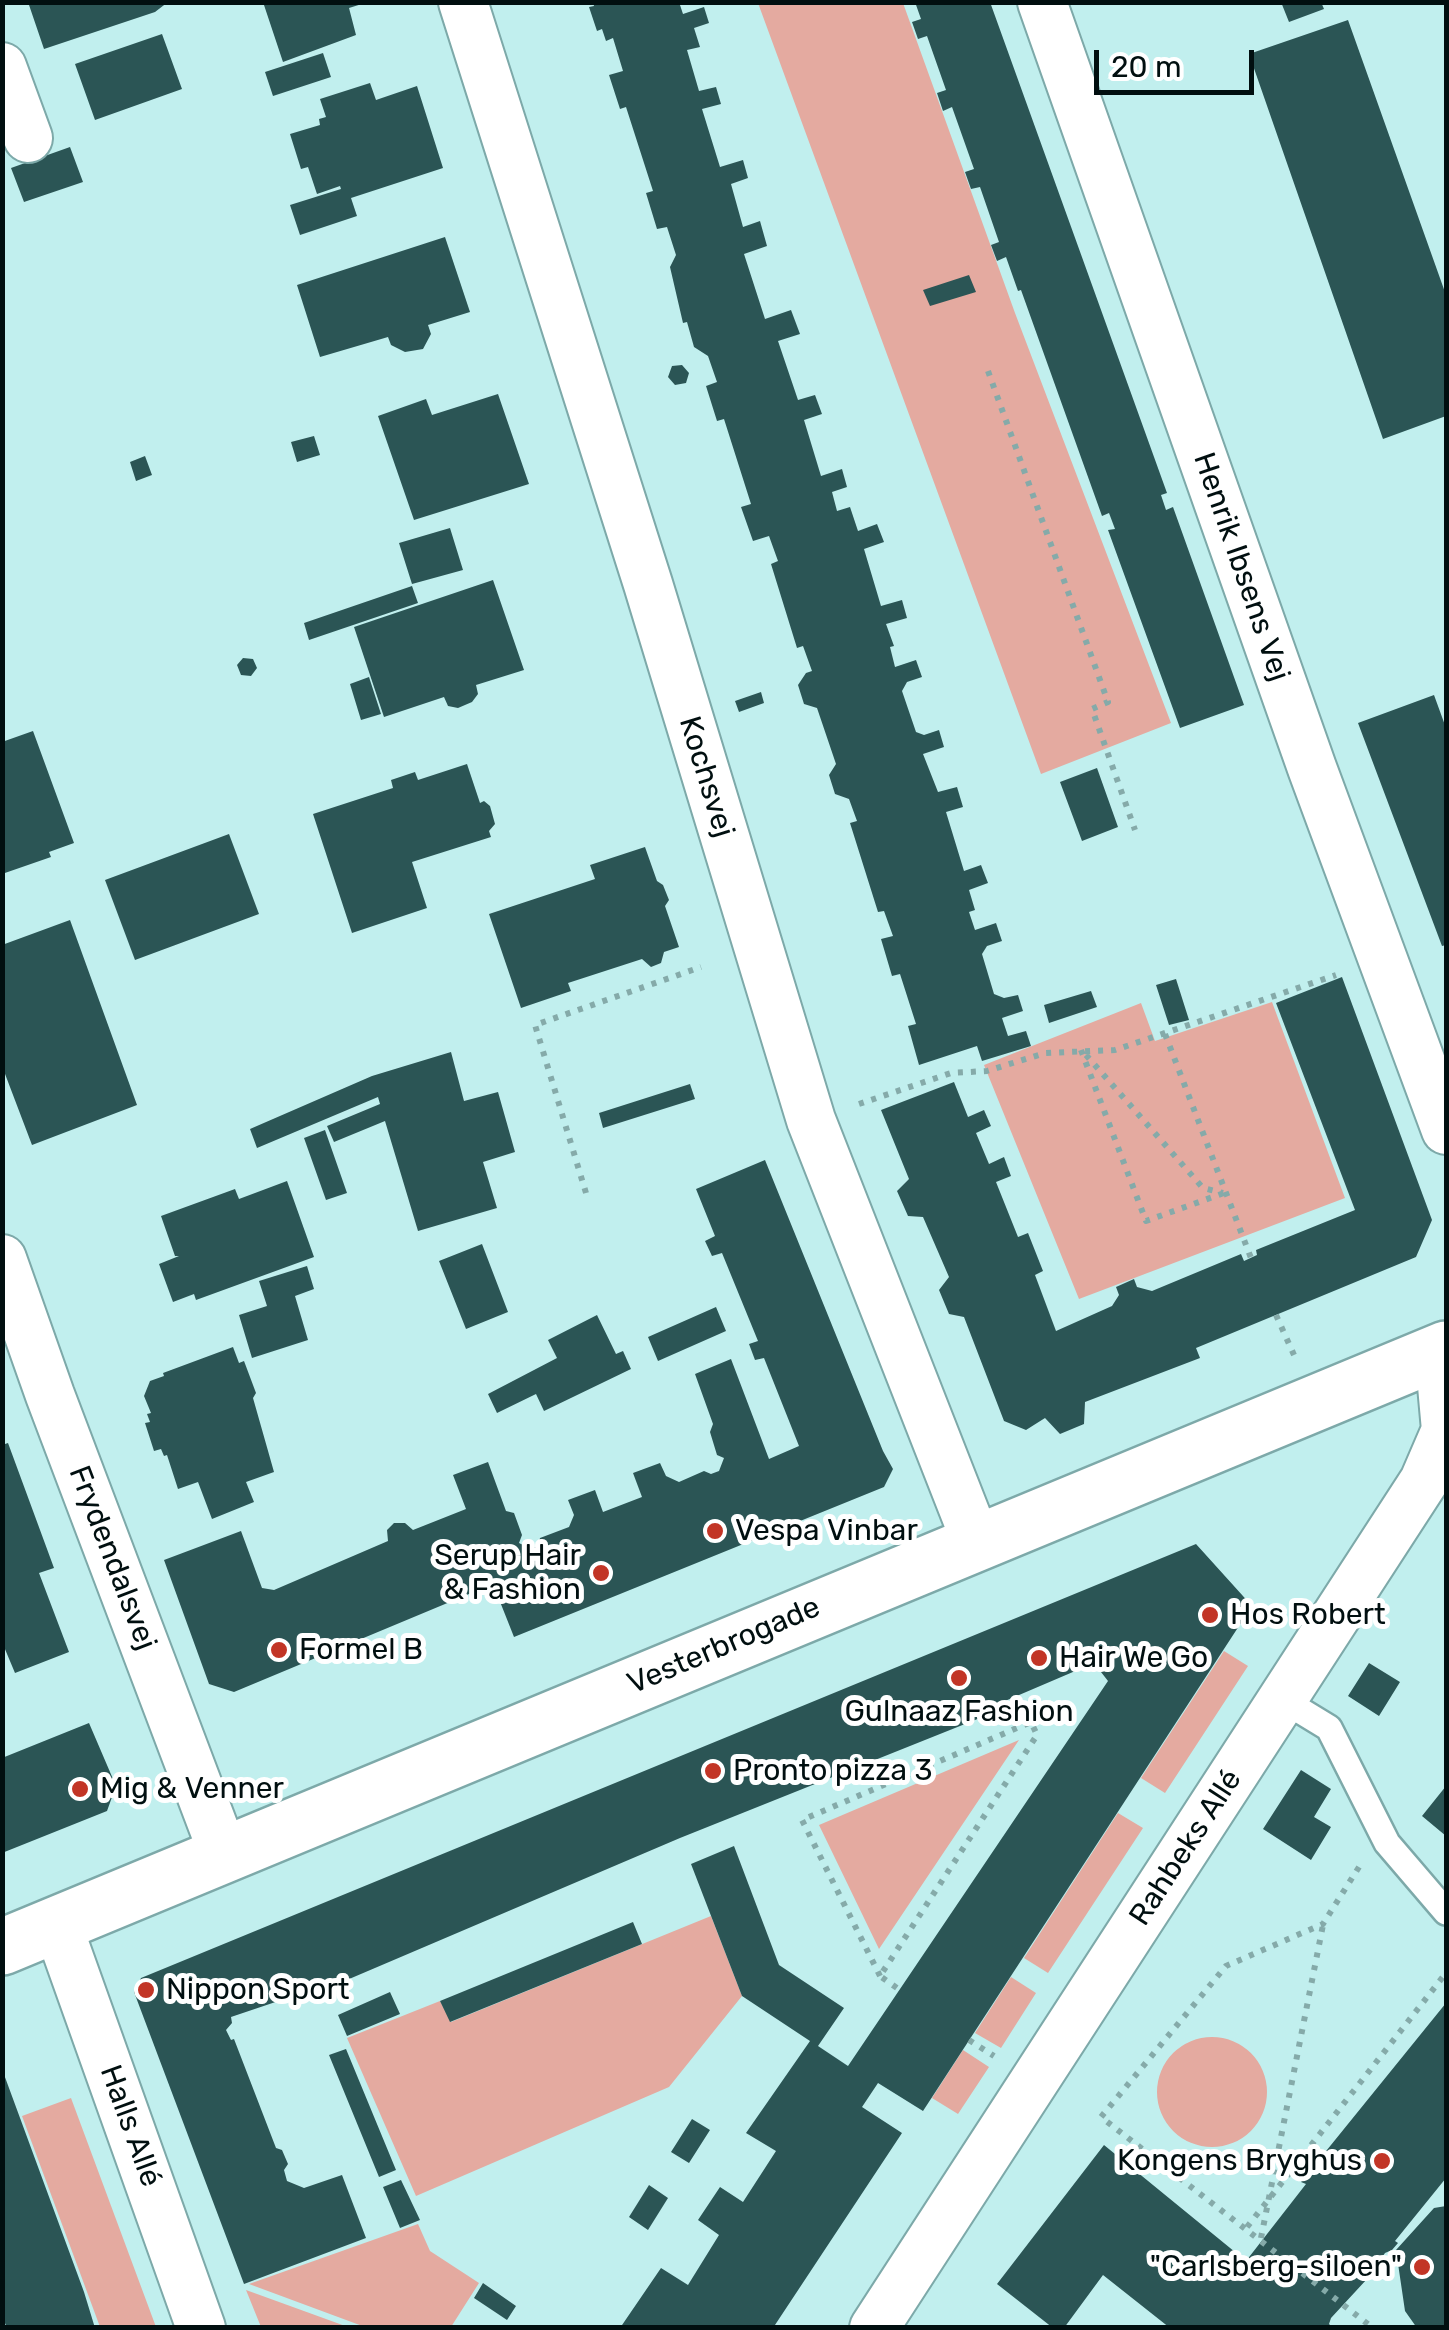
<!DOCTYPE html>
<meta charset="utf-8">
<style>
body{margin:0}
#map{position:relative;width:1449px;height:2330px;overflow:hidden;background:#c1efee;font-family:Rubik,sans-serif}
canvas{display:block}
.frame{position:absolute;inset:0;border:5px solid #010f10;pointer-events:none}
.scale{position:absolute;left:1094px;top:50px;width:160px;height:45px;box-sizing:border-box;border:5px solid #010f10;border-top:0;padding-left:12px;font-size:30px;line-height:35px;white-space:nowrap;color:#010f10;-webkit-text-stroke:8px #fff;paint-order:stroke}
</style>
<div id="map">
<canvas width="1449" height="2330"></canvas>
<div class="frame"></div>
<div class="scale">20 m</div>
</div>
<script>
const ctx = document.querySelector('canvas').getContext('2d');
ctx.lineJoin = 'round';
function paint(path, color) {
  ctx.fillStyle = color;
  ctx.fill(path, 'evenodd');
}
function stroke(path, color, width, dash) {
  ctx.strokeStyle = color;
  ctx.lineWidth = width;
  ctx.lineCap = dash ? 'butt' : 'round';
  ctx.setLineDash(dash || []);
  ctx.stroke(path);
}
function drawText(font, color, halo, rows, align = 'center') {
  ctx.font = font + ' Rubik,sans-serif';
  ctx.lineWidth = 10;
  ctx.setLineDash([]);
  ctx.textBaseline = 'middle';
  ctx.strokeStyle = halo;
  ctx.fillStyle = color;
  for (const [text, x, y, turn = 0] of rows) {
    ctx.save();
    ctx.translate(x, y);
    ctx.rotate((+turn || 0) * Math.PI / 180);
    ctx.textAlign = isNaN(turn) ? turn : align;
    if (halo) ctx.strokeText(text, 0, 0);
    ctx.fillText(text, 0, 0);
    ctx.restore();
  }
}
paint(new Path2D(`
 M758 3H903L1015 313 1171 723 1041 774Z
 M1272 1002 1345 1198 1079 1299 984 1065 1141 1003 1155 1041Z
 M1224 1651 1248 1666 1165 1793 1141 1778Z
 M1019 1740 879 1949 819 1825Z
 M1118 1813 1143 1828 1048 1973 1024 1958Z
 M711 1916 742 1996 669 2087 416 2196 347 2038 440 2001 451 2022Z
 M1011 1977 1036 1993 1001 2048 975 2033Z
 M1157 2092a55 55 0 1 1 110 0a55 55 0 1 1-110 0Z
 M963 2050 989 2067 958 2114 932 2098Z
 M71 2098 156 2327H100L22 2116Z
 M418 2224 430 2251 479 2283 451 2327H365L249 2284Z
 M246 2290 348 2327H261Z`), '#e4aaa0');
paint(new Path2D(`
 M28 2H168L155 12 44 49Z
 M263 2H365V3L349 8 356 35 283 62Z
 M593 2H679L683 14 704 7 709 23 694 28 700 47 687 50 699 91 716 87 721 104 702 109 720 167 743 160 748 178 731 184 743 227 760 221 767 246 744 254 765 319 791 310 800 334 778 341 798 400 815 395 822 414 804 420 821 476 842 469 847 487 832 492 837 511 850 507 858 531 877 524 884 542 864 549 881 606 902 600 907 618 886 624 894 646 890 647 895 667 916 660 922 677 907 682 902 691 916 732 924 735 939 730 944 747 923 754 938 792 957 787 963 807 946 812 964 871 981 865 988 883 969 890 975 910 969 912 975 930 996 923 1002 941 987 946 982 954 994 994 1004 998 1018 995 1023 1011 1002 1018 1008 1036 1026 1031 1031 1046 982 1061 977 1046 919 1065 908 1026 916 1024 900 974 892 976 881 939 893 936 884 911 878 912 850 823 857 821 849 799 835 794 829 775 836 764 817 708 804 704 798 685 806 673 812 671 803 646 797 648 771 564 778 561 769 536 753 541 741 507 751 504 724 419 717 421 706 386 717 382 708 356 694 347 687 322 683 323 670 267 676 255 667 227 657 229 646 193 653 191 626 107 620 109 609 75 623 71 613 38 606 41 602 29 597 31 589 7 594 6Z
 M915 2H990L1167 493 1161 495 1166 510 1173 507 1244 705 1180 728 1108 530 1115 529 1109 513 1102 516 1021 290 1018 291 1006 257 997 261 991 245 999 242 980 187 971 189 965 172 974 169 952 107 943 111 937 93 946 90 927 36 918 39 912 22 921 19Z
 M1281 2H1321L1324 9 1289 22Z
 M1348 20 1446 295V416L1383 439 1249 54Z
 M162 34 182 89 95 120 75 64Z
 M323 53 331 77 273 96 265 72Z
 M370 83 376 100 417 86 443 168 351 198 357 216 300 235 290 205 341 189 340 186 317 194 308 167 301 169 290 134 320 125 319 119 326 117 320 99Z
 M70 147 83 182 24 202 11 168Z
 M445 237 470 312 428 325 431 334 423 349 405 352 391 345 388 337 320 357 297 285Z
 M969 275 976 292 930 306 923 290Z
 M682 365 689 373 686 383 675 385 668 377 672 366Z
 M498 394 529 484 414 520 378 416 426 399 432 415Z
 M314 436 320 455 297 462 291 442Z
 M145 456 152 475 136 481 130 462Z
 M450 528 463 570 412 584 399 543Z
 M493 580 524 670 476 685 478 694 472 702 458 708 448 706 444 697 384 717 354 627Z
 M412 586 418 603 309 640 304 623Z
 M243 658 253 659 257 668 251 676 241 675 237 665Z
 M369 677 381 714 361 720 350 684Z
 M761 692 764 703 739 712 735 701Z
 M1434 695 1446 728V945L1442 946 1358 723Z
 M33 731 74 843 49 852 51 857 2 874V742Z
 M467 764 480 803 484 801 490 806 495 824 489 831 491 837 412 862 427 908 352 933 313 814 393 788 391 780 415 772 418 780Z
 M1097 768 1118 827 1082 841 1060 782Z
 M229 834 259 914 135 960 105 880Z
 M645 847 657 881 663 885 669 900 665 906 679 947 664 952 661 963 651 967 642 959 568 983 571 991 521 1008 489 914 595 879 590 865Z
 M70 920 137 1105 32 1145 2 1066V945Z
 M1342 977 1432 1220 1416 1257 1196 1348 1200 1358 1085 1402 1084 1424 1060 1434 1045 1418 1026 1430 1004 1421 964 1317 949 1314 939 1290 949 1277 923 1217 908 1216 897 1191 909 1179 881 1110 954 1082 968 1117 984 1110 991 1126 976 1133 989 1164 1004 1157 1011 1176 996 1182 1018 1237 1028 1233 1043 1271 1035 1275 1056 1331 1112 1306 1119 1295 1116 1287 1134 1279 1137 1287 1152 1291 1241 1254 1244 1261 1257 1255 1256 1250 1355 1210 1276 1003Z
 M1176 979 1189 1020 1169 1025 1156 985Z
 M1091 991 1097 1007 1049 1023 1044 1005Z
 M451 1052 464 1101 498 1092 515 1152 483 1162 497 1208 418 1231 385 1121 334 1142 327 1126 380 1104 378 1097 257 1148 250 1129 372 1076Z
 M690 1084 695 1099 603 1128 599 1113Z
 M325 1130 347 1193 326 1200 304 1138Z
 M765 1160 883 1451 893 1469 884 1487 514 1637 493 1584 234 1692 209 1684 164 1560 241 1531 262 1588 274 1590 388 1541 387 1530 394 1523H405L413 1530 466 1509 453 1475 488 1462 506 1511 514 1513 522 1535 519 1543 531 1549 538 1546 540 1538 569 1527 574 1515 568 1500 595 1490 603 1512 642 1497 633 1473 660 1463 666 1476 679 1482 704 1471 711 1474 719 1471 724 1458 717 1455 710 1432 713 1424 695 1374 731 1359 769 1459 799 1446 764 1358 755 1360 749 1344 758 1341 722 1253 712 1256 705 1241 715 1236 696 1189Z
 M287 1181 314 1257 196 1300 194 1294 173 1302 159 1264 179 1256H175L161 1216 235 1189 239 1199Z
 M482 1244 508 1312 466 1329 439 1261Z
 M307 1266 314 1289 295 1296 308 1340 252 1358 239 1315 267 1306 259 1281Z
 M716 1307 726 1331 658 1361 648 1337Z
 M597 1315 616 1354 623 1351 631 1369 544 1411 536 1394 497 1413 488 1394 557 1358 548 1340Z
 M233 1347 239 1363 244 1361 256 1393 253 1398 274 1472 246 1482 254 1502 212 1519 198 1482 178 1489 167 1455 164 1456 161 1449 154 1451 145 1423 150 1422 147 1414 151 1413 144 1396 150 1381 164 1376 163 1373Z
 M8 1443 54 1568 39 1573 69 1652 15 1673 2 1642V1445Z
 M1196 1544 1252 1606 923 2111 878 2083 862 2107 902 2133 773 2328H620L661 2268 688 2285 719 2235 698 2220 720 2187 743 2202 776 2151 746 2133 810 2041 742 1996 691 1864 734 1846 779 1965 844 2008 818 2046 848 2066 1108 1681 1094 1663 998 1704 1000 1710 680 1838 321 1991 320 1987 231 2017 232 2023 226 2030 231 2040 234 2039 276 2148 282 2150 288 2164 284 2170 287 2181 304 2188 342 2175 366 2238 244 2284 134 1992 141 1978Z
 M1369 1663 1400 1682 1379 1716 1348 1696Z
 M89 1723 116 1786 107 1811 2 1853V1758Z
 M1301 1770 1331 1789 1314 1817 1331 1827 1311 1860 1263 1829Z
 M1446 1786V1836L1422 1816Z
 M633 1922 642 1944 450 2022 440 2001Z
 M390 1992 400 2014 347 2036 338 2015Z
 M1446 2003V2178L1395 2241 1398 2243 1392 2250 1385 2253 1367 2279 1331 2318 1329 2324 1333 2328H1170L1103 2275 1064 2328H1053L997 2284 1104 2145 1246 2261 1306 2184 1301 2182Z
 M346 2049 396 2170 379 2177 329 2055Z
 M2 2069 84 2292 95 2328H7L2 2316Z
 M692 2119 710 2130 689 2163 671 2152Z
 M401 2180 420 2220 400 2228 383 2187Z
 M649 2185 668 2198 648 2230 629 2217Z
 M1446 2206V2328H1417L1405 2311 1396 2250 1434 2208Z
 M483 2283 516 2306 507 2320 474 2298Z`), '#2b5555');
const service = new Path2D(`
 M1283 1700 1329 1728 1387 1843 1446 1912`);
const minor = new Path2D(`
 M463 2 648 584 811 1120 976 1541
 M1042 2 1312 768 1446 1130
 M2 67 28 138
 M2 1259 50 1395 224 1855
 M57 1924 201 2328
 M874 2328 1424 1481 1446 1430 1439 1352`);
const tertiary = new Path2D(`
 M2 1947 1446 1349`);
stroke(service, '#7da9a9', 30);
stroke(minor, '#7da9a9', 52);
stroke(tertiary, '#7da9a9', 60);
stroke(new Path2D(`
 M988 371 1108 702 1092 709 1135 830
 M1165 1034 1251 1258
 M1081 1050 1146 1221 1224 1193
 M1086 1055 1203 1188 1223 1193
 M859 1104 951 1073 987 1071 1045 1053 1115 1050 1336 975
 M586 1193 535 1025 701 967
 M1276 1315 1294 1355
 M1359 1867 1323 1924 1226 1966 1101 2117 1373 2328
 M880 1976 802 1820 1031 1722 1037 1735 880 1976 897 1988
 M969 2040 994 2056
 M1247 2227 1446 1973
 M1261 2238 1323 1925`), '#85aaa9', 6, [5, 8]);
stroke(service, '#fff', 25);
stroke(minor, '#fff', 48);
stroke(tertiary, '#fff', 55);
for (const [x, y, r, color] of [
 [715,1531,10,"#c23526"],
 [601,1573,10,"#c23526"],
 [1210,1615,10,"#c23526"],
 [279,1650,10,"#c23526"],
 [1039,1658,10,"#c23526"],
 [959,1678,10,"#c23526"],
 [713,1771,10,"#c23526"],
 [80,1789,10,"#c23526"],
 [146,1990,10,"#c23526"],
 [1382,2161,10,"#c23526"],
 [1422,2267,10,"#c23526"]
]) {
  const dot = new Path2D();
  dot.arc(x, y, r, 0, 2 * Math.PI);
  ctx.fillStyle = color;
  ctx.fill(dot);
  stroke(dot, '#fff', 4);
}
drawText('30px', '#010f10', '#fff', [
 ["Henrik Ibsens Vej",1241,567,71],
 ["Kochsvej",706,777,73],
 ["Frydendalsvej",112,1558,69],
 ["Vesterbrogade",724,1646,-23],
 ["Rahbeks Allé",1186,1848,-57],
 ["Halls Allé",130,2126,70]
]);
drawText('30px', '#010f10', '#fff', [
 ["Vespa Vinbar",735,1531],
 ["Serup Hair",581,1556,"right"],
 ["& Fashion",581,1590,"right"],
 ["Hos Robert",1230,1615],
 ["Formel B",299,1650],
 ["Hair We Go",1059,1658],
 ["Gulnaaz Fashion",959,1712,"center"],
 ["Pronto pizza 3",733,1771],
 ["Mig & Venner",100,1789],
 ["Nippon Sport",166,1990],
 ["Kongens Bryghus",1362,2161,"right"],
 ["\"Carlsberg-siloen\"",1402,2267,"right"]
], 'left');
</script>
